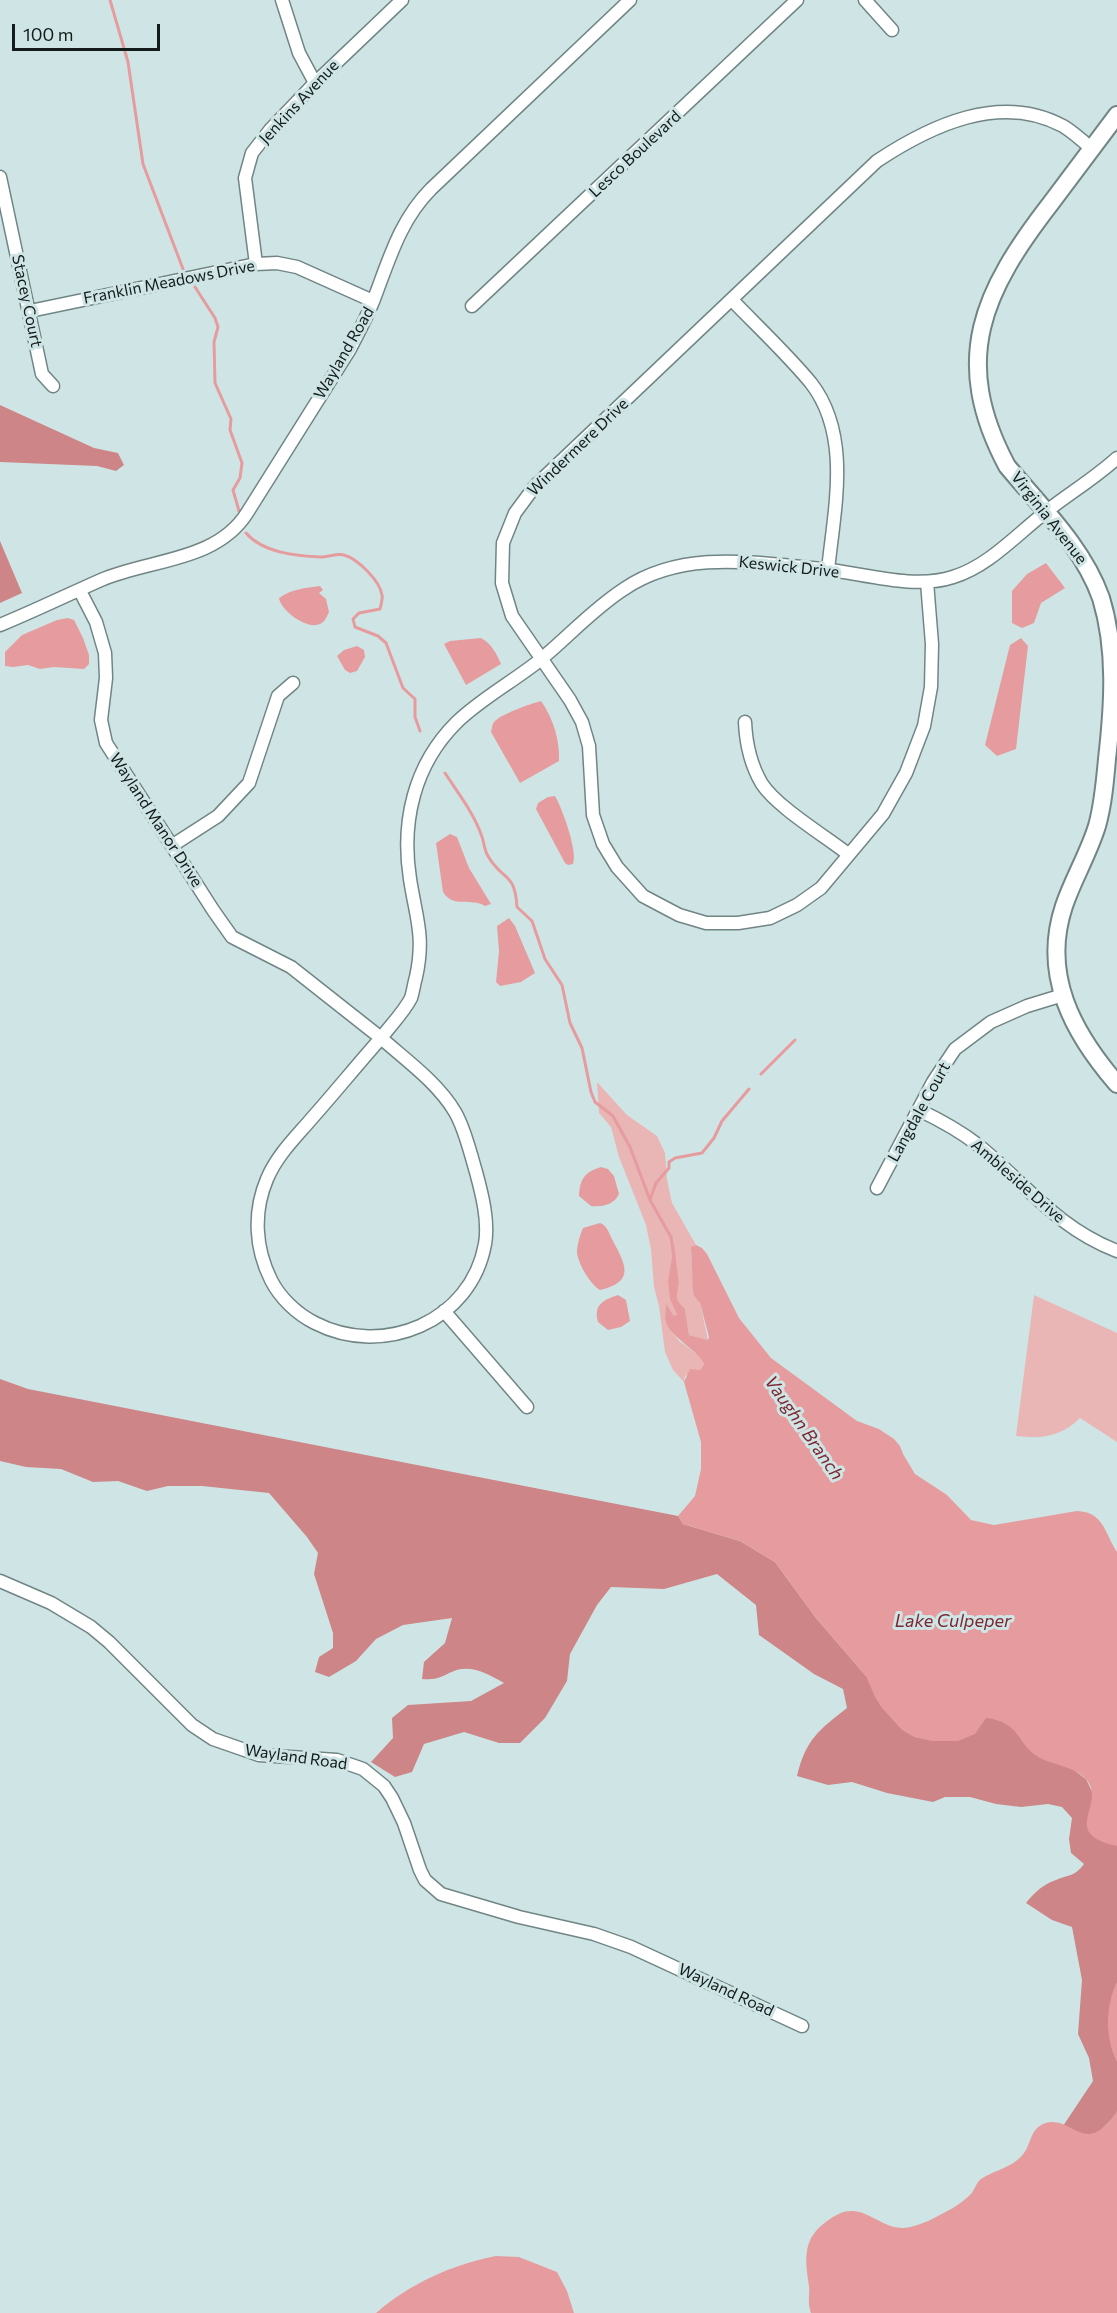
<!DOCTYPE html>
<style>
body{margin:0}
#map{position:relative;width:1117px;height:2313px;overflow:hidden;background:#cfe5e5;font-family:Commissioner,sans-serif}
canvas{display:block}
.scale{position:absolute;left:12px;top:24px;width:148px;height:27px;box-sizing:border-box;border:3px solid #131b1b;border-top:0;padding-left:8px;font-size:18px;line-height:21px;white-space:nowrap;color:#131b1b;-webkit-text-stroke:4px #cfe5e5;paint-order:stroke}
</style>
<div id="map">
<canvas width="1117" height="2313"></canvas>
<div class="scale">100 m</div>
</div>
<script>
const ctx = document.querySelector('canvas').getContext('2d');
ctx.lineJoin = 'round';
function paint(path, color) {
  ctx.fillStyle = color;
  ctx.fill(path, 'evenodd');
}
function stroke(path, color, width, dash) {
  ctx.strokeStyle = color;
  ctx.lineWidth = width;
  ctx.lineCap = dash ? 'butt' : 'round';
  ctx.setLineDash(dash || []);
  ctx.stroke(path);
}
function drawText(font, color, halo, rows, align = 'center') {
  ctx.font = font + ' Commissioner,sans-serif';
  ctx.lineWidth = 6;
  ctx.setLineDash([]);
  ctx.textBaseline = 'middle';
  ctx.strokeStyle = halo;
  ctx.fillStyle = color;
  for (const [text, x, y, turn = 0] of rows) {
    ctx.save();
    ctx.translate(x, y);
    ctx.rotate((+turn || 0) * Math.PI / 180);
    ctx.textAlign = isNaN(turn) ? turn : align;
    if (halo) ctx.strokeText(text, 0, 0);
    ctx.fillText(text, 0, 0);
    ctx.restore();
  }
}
paint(new Path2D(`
 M597 1082 627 1115 657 1136 665 1153 667 1179 672 1203 696 1245 691 1248 694 1296 700 1303 708 1340 689 1335 685 1309 678 1301 677 1296 679 1283 674 1248 670 1270 677 1314 674 1316 666 1306 665 1322 679 1341 702 1358 704 1364 700 1370 685 1376 684 1382 673 1370 665 1352 659 1306 654 1287 651 1249 646 1225 619 1157 611 1127 599 1113Z
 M1034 1295 1117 1333V1442L1080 1418C1061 1437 1041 1439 1016 1436Z`), '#eab5b5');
paint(new Path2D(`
 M0 405 94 448 118 453 124 465 116 471 97 466 0 462Z
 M0 541 22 593 0 603Z
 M0 1379 28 1389 678 1516 683 1524 740 1541 775 1562 816 1618 866 1676 982 1719 989 1716 1010 1723 1086 1779 1117 1843V2114L1093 2138 1061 2129 1093 2081 1089 2058 1078 2034 1082 1980 1072 1927 1052 1920 1026 1903C1034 1893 1043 1884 1056 1880 1070 1874 1074 1877 1084 1864L1071 1853 1069 1839 1072 1818 1062 1807 1048 1804 1021 1807 996 1804 970 1797H945L933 1802 887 1793 852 1782 828 1785 797 1776C806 1739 819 1730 847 1708L843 1689 814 1674 759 1635 756 1605 717 1574 664 1589 611 1587 597 1605 570 1654 567 1681 545 1718 520 1743H499L464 1732 424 1744 412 1772 395 1777 371 1762 393 1738 392 1718 408 1705 471 1701 504 1683C490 1675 471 1664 454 1671 440 1677 438 1680 422 1679L424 1662 445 1643 452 1618 403 1625 376 1639 356 1661 329 1677 315 1672 319 1657 333 1648V1633L314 1574 318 1553 307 1537 269 1493 202 1486H168L147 1491 118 1481 93 1482 61 1469 26 1467 0 1461Z`), '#cd8587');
paint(new Path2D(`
 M1046 563 1065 588 1041 603 1034 623 1022 628 1012 623V591L1027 574Z
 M320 586 323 590 319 593 326 599 329 612C327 616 325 622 320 624 307 630 281 611 279 598 292 589 305 588 320 586Z
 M68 618 74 620 83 638 89 655V664L84 669 54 667 40 669 28 665 13 667 5 666V652L22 635 57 620Z
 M481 638C491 643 497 654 501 664L466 685 444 644 450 641Z
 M1021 638 1028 646 1016 749 997 756 985 745 1010 645Z
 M357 646 364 650 365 657 357 671 350 673 345 670 337 656 344 650Z
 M541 701C553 718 560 740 559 761L520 783 491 732C492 729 492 724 494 722 501 714 530 704 541 701Z
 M555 796C562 808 578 851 573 864L568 865 565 863 536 809 538 803 548 797Z
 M450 834 457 837 469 868 491 904 485 906C471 897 453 909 443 892L436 843Z
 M509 918 515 926 535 973 521 982 500 986 496 982 499 951 497 926Z
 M601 1167 608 1169 614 1176 619 1194C614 1205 602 1207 591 1206L579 1196C580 1178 585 1172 601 1167Z
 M600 1223C608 1226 609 1234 613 1241 626 1265 635 1282 600 1290 590 1284 578 1264 577 1252 577 1245 580 1235 583 1228Z
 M674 1245 679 1283 677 1296 678 1301 685 1309 689 1335 708 1340 709 1337 700 1303 694 1296 693 1291 691 1247 696 1245 702 1248 707 1254 739 1318 771 1358 857 1421 879 1429 894 1439 900 1446 903 1454 915 1474 947 1495 971 1520 994 1525 1077 1511C1104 1512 1104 1532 1117 1552V1846C1058 1833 1108 1805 1086 1779 1075 1767 1054 1765 1040 1758 1015 1744 1023 1723 986 1718L975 1734 958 1741H932L914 1737 902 1730 882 1708 875 1697 866 1676 816 1618 775 1562 740 1541 683 1524 678 1516 695 1496 701 1469V1442L684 1382 690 1369 700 1370 704 1364C701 1353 673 1339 666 1323 664 1319 666 1309 666 1304L674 1316 677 1314 670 1299 668 1281Z
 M618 1295 626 1300 630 1321 621 1327 608 1330 598 1322C593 1304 604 1300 618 1295Z
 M1117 1982V2062C1105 2039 1105 2006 1117 1982Z
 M1117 2111V2313H811C807 2302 810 2296 809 2286 805 2259 802 2239 827 2221 834 2216 842 2211 851 2211 868 2210 883 2228 903 2228 920 2227 938 2216 953 2208 959 2204 966 2199 971 2194 975 2189 976 2183 981 2179 995 2170 1014 2167 1024 2153 1031 2144 1030 2130 1043 2124 1072 2112 1084 2161 1117 2111Z
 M496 2256 519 2257 557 2272 567 2291 574 2313H376C411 2283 451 2265 496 2256Z`), '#e69c9e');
stroke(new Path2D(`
 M110 0 128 62 143 164 183 269
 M195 287 215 318 218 327 214 342 215 383 231 419 230 430 242 463 240 478 233 490 239 511
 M246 533C263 553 297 556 321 557 328 557 338 553 344 555 358 559 380 581 382 595 383 599 381 604 380 609L359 613 353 619 355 627 378 636 386 643 403 688 415 699V717L420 731
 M445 773C458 793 473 812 481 834 484 841 484 850 488 856 502 881 515 871 517 907L532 921 545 959 562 985 570 1023 582 1048 591 1092 595 1102 613 1116 630 1147 650 1200 671 1237 674 1257
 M761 1074 795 1040
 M650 1200 656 1183 669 1168V1162L675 1158 702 1153 714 1138 722 1121 749 1089`), '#e69c9e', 3);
const street = new Path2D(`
 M282 0 299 53 315 83
 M865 0 892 30
 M0 177 42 374 53 386
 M256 264 245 178 252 153 270 130 315 83 402 0
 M732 300C758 327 787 354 811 383 852 436 834 510 828 570
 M472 306 797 0
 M30 311 256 264 277 263 297 267 373 301
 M927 582 932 644 931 687 924 726 906 773 883 814 821 888 797 905 770 918 738 923H706L679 915 643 896 617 867 603 844 593 815 589 746 582 722 570 700 512 616 502 583 503 543 515 513 535 486 877 161C930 126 1000 92 1063 126 1073 132 1083 141 1092 149
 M80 591 96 622 105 653 106 678 101 720 106 743 213 910 232 937 291 967 381 1038C390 1026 404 1012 411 998 413 992 414 984 416 977 425 936 416 918 410 879 401 822 414 765 456 723 479 700 514 681 540 660 568 637 593 609 624 589 683 549 755 563 822 569 863 573 913 590 953 577 989 566 1017 534 1047 511 1070 493 1095 478 1117 458
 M0 625C34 611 67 595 101 580 149 559 216 562 247 513L350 349C358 333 367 317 374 299 389 260 400 220 431 189L630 0
 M745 722C746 744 750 764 762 784 777 807 825 836 848 854
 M173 845 218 816 249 783 278 696 293 683
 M381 1038C406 1060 438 1083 455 1112 465 1129 470 1152 476 1172 482 1194 489 1221 485 1244 471 1322 383 1358 315 1323 297 1314 280 1298 271 1280 255 1248 253 1212 267 1179 277 1155 296 1137 313 1117 336 1091 358 1064 381 1038Z
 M919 1110C940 1120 960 1131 978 1145 1027 1185 1056 1227 1117 1251
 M877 1188 933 1082 955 1049 991 1022 1027 1006 1063 995
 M444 1311 527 1407
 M0 1581 51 1603 91 1627 109 1642 192 1725 213 1739 259 1755 337 1760 363 1769 384 1786 392 1798 404 1823 420 1870 425 1880 441 1894 519 1917 594 1934 631 1947 802 2026`);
const secondary = new Path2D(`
 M1117 115C1095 144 1073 174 1051 203 983 291 950 359 1007 466 1041 507 1083 547 1101 598 1117 650 1113 706 1107 759 1105 782 1103 805 1097 826 1088 855 1073 879 1064 906 1041 975 1073 1033 1117 1084`);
stroke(street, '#718585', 15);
stroke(secondary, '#718585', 20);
stroke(street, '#fff', 12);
stroke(secondary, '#fff', 16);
drawText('16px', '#131b1b', '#cfe5e5', [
 ["Jenkins Avenue",299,102,-47],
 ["Lesco Boulevard",635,154,-43],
 ["Franklin Meadows Drive",169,282,-11],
 ["Stacey Court",27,301,78],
 ["Wayland Road",344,353,-60],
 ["Windermere Drive",578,447,-44],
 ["Virginia Avenue",1049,518,52],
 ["Keswick Drive",789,567,6],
 ["Wayland Manor Drive",156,820,57],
 ["Langdale Court",919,1112,-61],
 ["Ambleside Drive",1018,1181,41],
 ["Wayland Road",296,1757,8],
 ["Wayland Road",726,1990,25]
]);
drawText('italic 18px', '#7d2630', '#cfe5e5', [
 ["Vaughn Branch",804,1428,55],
 ["Lake Culpeper",953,1621]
]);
</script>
